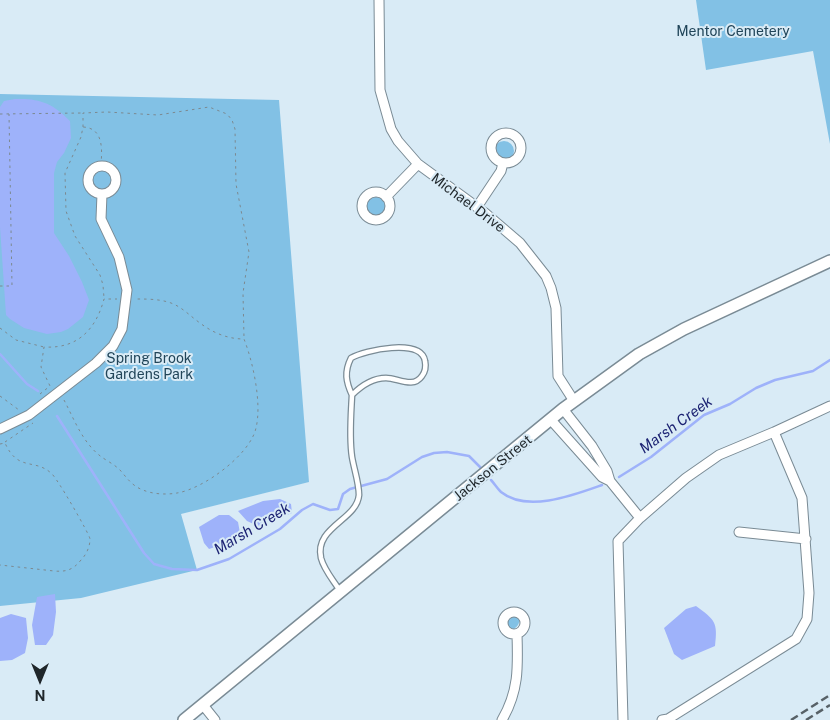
<!DOCTYPE html>
<style>
body{margin:0}
#map{position:relative;width:830px;height:720px;overflow:hidden;background:#d9ebf6;font-family:"Public Sans",sans-serif}
canvas{display:block}
.north{position:absolute;left:15px;top:655px;width:50px;height:50px;-webkit-text-stroke:4px #d9ebf6;paint-order:stroke;rotate:180deg;font-size:14px;font-weight:700;line-height:20px;text-align:center;color:#1f262a}
.north::after{content:'';display:block;margin:auto;width:18px;height:22px;background:#1f262a;clip-path:polygon(50% 0,100% 100%,50% 72%,0 100%)}
</style>
<div id="map">
<canvas width="830" height="720"></canvas>
<div class="north">N</div>
</div>
<script>
const ctx = document.querySelector('canvas').getContext('2d');
ctx.lineJoin = 'round';
function paint(path, color) {
  ctx.fillStyle = color;
  ctx.fill(path, 'evenodd');
}
function stroke(path, color, width, dash) {
  ctx.strokeStyle = color;
  ctx.lineWidth = width;
  ctx.lineCap = dash ? 'butt' : 'round';
  ctx.setLineDash(dash || []);
  ctx.stroke(path);
}
function drawText(font, color, halo, rows, align = 'center') {
  ctx.font = font + ' "Public Sans",sans-serif';
  ctx.lineWidth = 4;
  ctx.setLineDash([]);
  ctx.textBaseline = 'middle';
  ctx.strokeStyle = halo;
  ctx.fillStyle = color;
  for (const [text, x, y, turn = 0] of rows) {
    ctx.save();
    ctx.translate(x, y);
    ctx.rotate((+turn || 0) * Math.PI / 180);
    ctx.textAlign = isNaN(turn) ? turn : align;
    if (halo) ctx.strokeText(text, 0, 0);
    ctx.fillText(text, 0, 0);
    ctx.restore();
  }
}
paint(new Path2D(`
 M696 0H830V144L813 51 706 70Z
 M0 94 279 100 309 482 181 514 197 570 81 598 0 606Z
 M494 151a10 10 0 1 1 20 0a10 10 0 1 1-20 0Z
 M366 207a10 10 0 1 1 20 0a10 10 0 1 1-20 0Z
 M515 616 519 617C520 623 518 626 514 629L506 627 507 620Z`), '#82c1e5');
paint(new Path2D(`
 M15 99C39 98 53 103 70 121L71 138 64 153 57 162 54 173V233L69 256 82 282 89 300 83 317 68 329 61 332 47 334 24 328 10 319 6 315 0 227V107L4 101Z
 M280 499 291 504 292 513 258 526 247 521 238 511 263 501Z
 M219 515H229L238 522 240 533 227 543 209 549 204 543 199 527Z
 M55 594 56 612 53 635 46 645H35L32 625 37 597Z
 M696 606C715 620 718 622 715 646L682 660 674 654 664 628 686 609Z
 M11 614 26 618 28 638 25 653 12 660 0 661V618Z`), '#9eb2fa');
stroke(new Path2D(`
 M0 354 27 384 38 391
 M57 416 144 553 154 564 172 569 197 570 229 559 280 529 302 510 313 504 330 510 338 509 343 494 350 489 387 479 422 457 434 453 447 452 469 456 482 469
 M619 477 651 457 704 415 730 404 756 388 775 380 813 371 830 360
 M491 480C494 483 497 488 501 492 527 513 574 495 602 485`), '#9eb2fa', 2.5);
const lane = new Path2D(`
 M340 591C334 581 324 570 321 558 314 527 357 520 359 495 359 483 354 469 352 457 349 437 351 415 352 395 361 386 372 378 386 378 398 378 413 389 422 376 425 372 426 366 425 361 421 338 365 350 351 358 344 372 346 382 352 395`);
const street = new Path2D(`
 M379 0 380 90 391 129 398 141 418 164 485 213 520 243 546 276 551 288 556 308 558 376 574 401
 M491 148a15 15 0 1 1 30 0a15 15 0 1 1-30 0Z
 M88 180a14 14 0 1 1 28 0a14 14 0 1 1-28 0Z
 M362 206a14 14 0 1 1 28 0a14 14 0 1 1-28 0Z
 M386 197 418 164
 M477 207 501 171 503 163
 M563 409 592 446 607 471 610 481 640 518
 M551 420 602 477 610 481
 M0 429 29 415 96 363 113 346 122 329 127 290 119 257 101 219 102 194
 M739 532 806 539
 M503 623a11 11 0 1 1 22 0a11 11 0 1 1-22 0Z
 M203 705 215 720
 M502 720C519 691 518 667 517 634
 M623 720 618 541 640 518 686 478 719 455 774 432 830 406
 M662 720 668 719 796 639 807 619 809 593 802 498 774 432`);
const secondary = new Path2D(`
 M184 720 563 409 639 354 684 329 830 261`);
stroke(lane, '#7a8b95', 7);
stroke(street, '#7a8b95', 11);
stroke(secondary, '#7a8b95', 14);
stroke(new Path2D(`
 M0 114 82 113
 M83 127V113L107 112 158 115 209 107 227 114 232 120 235 129 236 184 249 252 243 293 244 338
 M101 165C102 150 104 128 83 127L81 137 65 173 66 211 75 236 100 275 103 285 104 298
 M0 286H12L9 114
 M0 328 16 340 44 347
 M40 394 50 386 41 367 44 347C78 349 96 329 104 299H117
 M0 396 19 410
 M64 400C74 419 82 441 99 455 105 460 114 464 120 470 127 478 132 486 143 490 152 494 166 495 177 493 203 489 250 455 256 428 262 403 253 362 244 339 228 339 213 333 200 323 190 316 182 307 171 303 160 299 147 299 136 299
 M5 442 33 423
 M0 444 5 443C18 472 34 458 51 473 56 476 90 535 90 539 90 547 86 555 81 560 73 570 66 572 54 571L0 565`), '#7c8990', 1, [2.5, 4]);
stroke(lane, '#fff', 4.5);
stroke(street, '#fff', 9);
stroke(secondary, '#fff', 11);
stroke(new Path2D(`
 M791 720 830 695
 M806 720 830 705`), '#576167', 2.5, [8, 4]);
drawText('14px', '#214559', '#d9ebf6', [
 ["Mentor Cemetery",733,32],
 ["Spring Brook",149,359],
 ["Gardens Park",149,375]
]);
drawText('14px', '#1f262a', '#d9ebf6', [
 ["Michael Drive",468,203,37],
 ["Jackson Street",493,468,-39]
]);
drawText('italic 15px', '#1c2373', '#d9ebf6', [
 ["Marsh Creek",676,425,-36],
 ["Marsh Creek",252,529,-31]
]);
</script>
